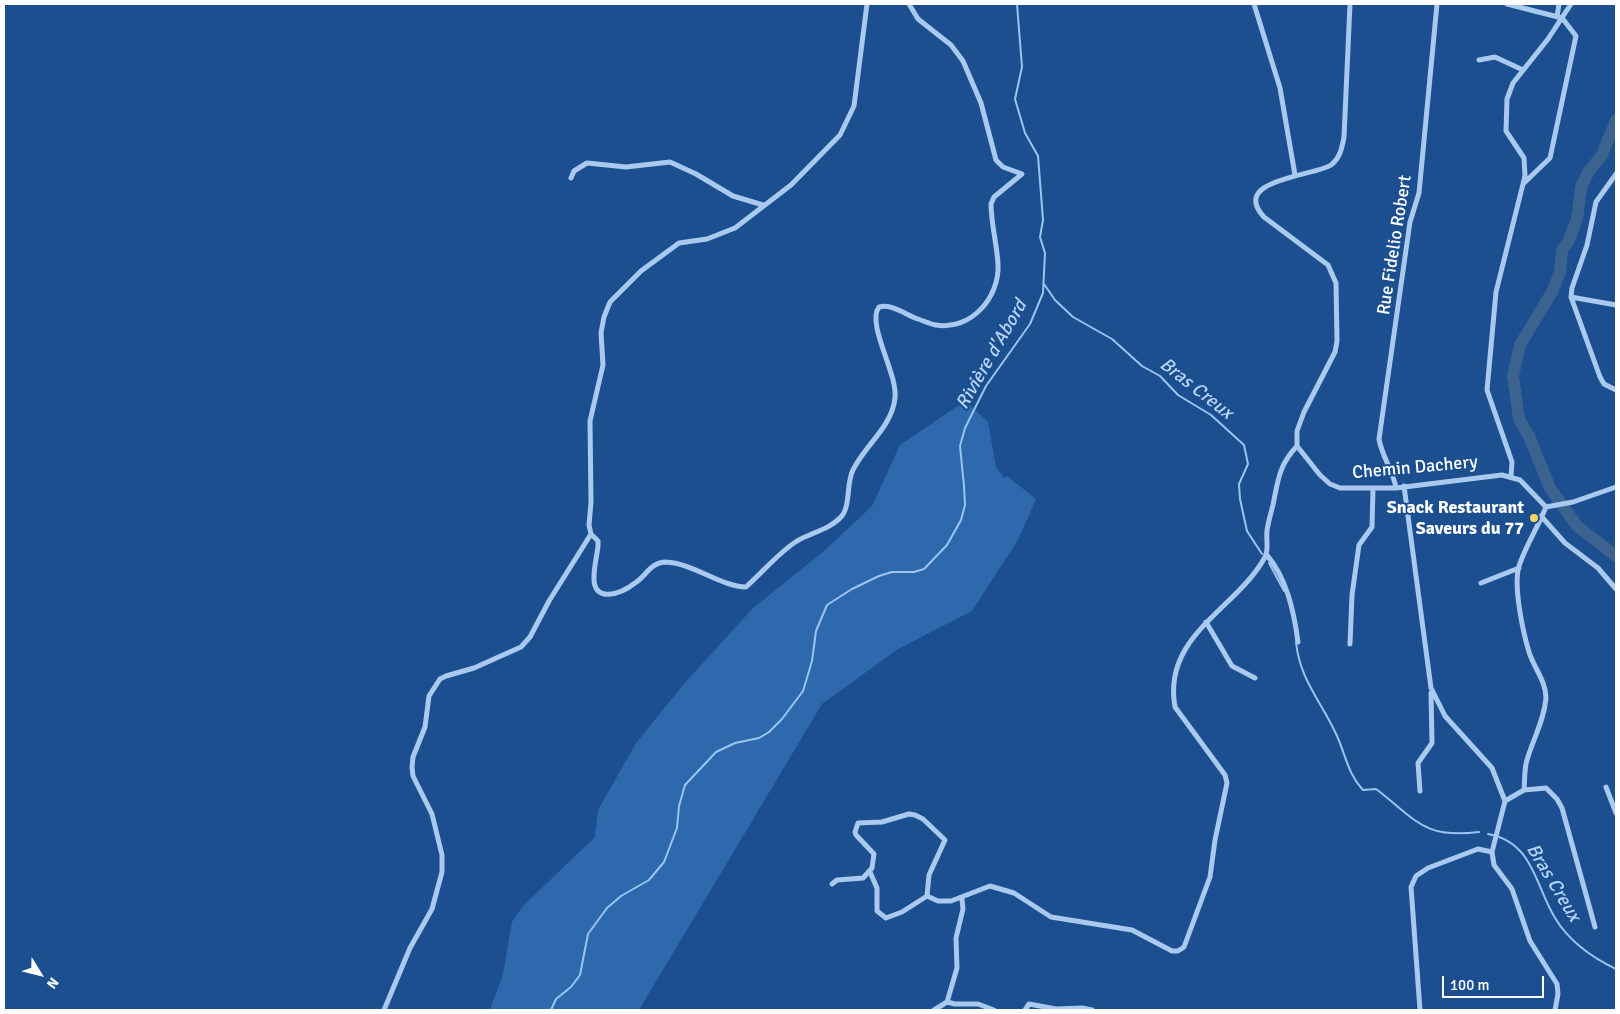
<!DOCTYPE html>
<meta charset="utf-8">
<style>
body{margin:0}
#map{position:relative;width:1620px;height:1014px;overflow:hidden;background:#1b4f8f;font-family:Signika,sans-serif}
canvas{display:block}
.frame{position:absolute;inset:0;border:5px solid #fff;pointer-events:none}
.north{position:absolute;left:15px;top:949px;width:50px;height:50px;-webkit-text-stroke:4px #1b4f8f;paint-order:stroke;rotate:126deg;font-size:14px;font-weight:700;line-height:20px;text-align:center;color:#fff}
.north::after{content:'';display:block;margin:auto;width:18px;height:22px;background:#fff;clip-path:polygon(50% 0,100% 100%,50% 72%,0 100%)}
.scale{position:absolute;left:1442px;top:976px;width:102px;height:22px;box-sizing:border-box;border:2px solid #fff;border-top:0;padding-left:6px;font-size:15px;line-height:18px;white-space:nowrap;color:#fff;-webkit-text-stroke:4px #1b4f8f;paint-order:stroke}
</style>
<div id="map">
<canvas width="1620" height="1014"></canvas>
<div class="frame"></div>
<div class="north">N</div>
<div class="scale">100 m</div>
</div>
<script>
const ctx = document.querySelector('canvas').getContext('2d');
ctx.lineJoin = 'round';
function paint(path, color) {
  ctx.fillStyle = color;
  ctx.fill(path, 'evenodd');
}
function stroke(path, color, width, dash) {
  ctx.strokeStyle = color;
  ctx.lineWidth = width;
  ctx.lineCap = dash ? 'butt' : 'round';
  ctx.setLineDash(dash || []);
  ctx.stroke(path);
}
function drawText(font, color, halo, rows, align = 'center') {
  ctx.font = font + ' Signika,sans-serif';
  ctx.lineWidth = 4;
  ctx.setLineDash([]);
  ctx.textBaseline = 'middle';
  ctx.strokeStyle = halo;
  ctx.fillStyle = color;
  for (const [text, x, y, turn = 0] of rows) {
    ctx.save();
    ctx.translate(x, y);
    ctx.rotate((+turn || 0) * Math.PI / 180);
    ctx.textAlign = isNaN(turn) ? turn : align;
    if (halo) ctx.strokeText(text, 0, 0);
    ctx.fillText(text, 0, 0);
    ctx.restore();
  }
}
paint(new Path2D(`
 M965 401 988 422 996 467 1004 478 1007 476 1036 499 1018 540 972 611 898 649 822 704 639 1010H490L503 974 512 922 523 906 595 837 598 810 636 743 683 685 752 609 824 551 872 506 900 445Z`), '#2e69ad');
stroke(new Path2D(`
 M1044 284 1055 300 1073 317 1112 339 1142 366 1160 376 1178 395 1211 415 1244 445 1248 464 1239 484 1240 499 1247 531 1262 554
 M1269 563 1284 591
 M1296 642C1300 681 1322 702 1337 736 1346 756 1348 774 1363 790L1376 789C1417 820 1423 839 1479 832
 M1488 834C1533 842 1535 885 1555 918 1569 941 1593 958 1616 969
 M551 1010 556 999 571 987 580 975 588 934 607 908 621 896 649 880 664 862 677 828 679 806 685 785 716 752 735 743 759 738 769 732 782 719 803 691 812 661 816 631 827 605 852 589 879 576 892 572H914L924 569 947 545 961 520 965 505 964 486 960 446 965 428 986 386 1030 324 1043 293 1045 253 1040 237 1043 220 1038 156 1025 133 1015 99 1022 67 1017 4`), '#9cc4f0', 2);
stroke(new Path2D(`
 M1616 120 1602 155 1589 171 1581 187 1577 219 1568 242 1562 250 1560 272 1552 292 1520 345 1513 376 1519 419 1529 436 1550 488 1577 526 1616 556`), '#3c6290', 12);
stroke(new Path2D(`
 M1254 4 1280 88 1295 175
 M1350 4 1344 137C1342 148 1340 158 1331 165 1315 176 1229 179 1264 217L1328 265 1336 283 1337 341 1335 352 1304 412 1297 431V446L1320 475 1330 484 1340 488H1396L1502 475 1520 480 1546 507
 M1507 4 1562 18 1576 36 1550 158 1524 183
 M1557 17 1559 4
 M1479 60 1495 57 1523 70
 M1616 174 1596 202 1587 245 1572 288 1571 297 1600 377 1604 384 1616 390
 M571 178 574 171 587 163 626 167 670 162 696 174 733 196 763 205
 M1571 297 1616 305
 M1511 477 1512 462 1487 390 1496 292 1525 176 1524 158 1506 131 1507 99 1513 83 1548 39 1571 4
 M1404 486 1431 688 1445 716 1492 768 1505 801
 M1396 488C1393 470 1382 457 1379 439L1410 222 1419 193 1437 4
 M1546 507 1573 502 1616 487
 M1541 516 1565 543 1598 568 1616 589
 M591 534 598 541V546C597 556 594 566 594 577 593 604 621 594 635 583 646 576 651 562 666 562 693 563 721 587 746 587 763 572 778 553 797 541 811 533 830 529 841 517 851 506 846 483 853 470 865 445 892 427 895 398 898 374 866 324 879 307 891 303 906 315 918 319 924 321 930 324 936 325 971 331 1000 297 998 264 997 244 991 224 991 204L994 197 1022 174 1003 167 996 160 981 103 963 61 951 45 918 19 909 4
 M1266 554C1287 578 1294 612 1298 642
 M1481 583 1519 568
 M1206 622 1232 666 1255 678
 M1350 644 1352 595 1359 545 1372 527 1373 489
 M1606 787 1616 813
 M1524 790 1546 788 1557 799 1562 808 1595 927
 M1420 791 1418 763 1432 743 1431 693
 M1505 801 1524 790C1525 780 1524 769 1527 760 1533 739 1544 721 1546 698 1546 681 1534 668 1529 652 1523 632 1513 586 1519 566 1526 545 1538 527 1546 507
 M1505 801 1492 852 1494 865 1512 889 1530 941 1557 984 1558 994 1555 1010
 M870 872 877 888V911L886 918 902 912 927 896
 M832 884 837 880 863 878 872 868 874 854 856 835 855 832 858 823 882 822 909 814 915 815 923 819 945 840 929 875 927 896
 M927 896 938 901H951L990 886 1014 893 1051 917 1132 930 1172 951H1178L1184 947 1210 877 1215 840 1227 783 1225 775 1175 707C1162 635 1237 609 1265 557 1269 550 1266 539 1267 531 1268 522 1271 513 1273 505 1278 480 1279 465 1297 446
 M962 899 963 909 956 938 957 968 947 1002 955 1004H978L994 1010
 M384 1010 410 948 432 909 442 872V855L432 814 413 776 412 767 413 757 425 727 429 696 440 679 446 676 474 668 521 647 530 637 549 601 591 534 589 525 591 502 590 421 603 365 601 333 604 317 610 302 641 271 679 243 707 239 735 228 791 185 840 135 854 106 867 4
 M934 1010 947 1002
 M1025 1010 1029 1004 1056 1009 1082 1008 1092 1010
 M1420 1010 1411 887 1416 876 1428 868 1478 849 1492 852`), '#a9c9ee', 5);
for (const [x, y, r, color] of [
 [1534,518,5,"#ffd166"]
]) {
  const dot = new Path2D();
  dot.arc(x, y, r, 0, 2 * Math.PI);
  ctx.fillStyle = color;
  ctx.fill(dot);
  stroke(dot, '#1b4f8f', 2);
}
drawText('18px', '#fff', '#1b4f8f', [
 ["Rue Fidelio Robert",1395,245,-81],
 ["Chemin Dachery",1415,468,-5]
]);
drawText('bold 18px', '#fff', '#1b4f8f', [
 ["Snack Restaurant",1524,508],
 ["Saveurs du 77",1524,529]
], 'right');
drawText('italic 19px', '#b5d3f5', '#1b4f8f', [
 ["Rivière d'Abord",992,355,-60],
 ["Bras Creux",1196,389,38],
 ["Bras Creux",1553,883,59]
]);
</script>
